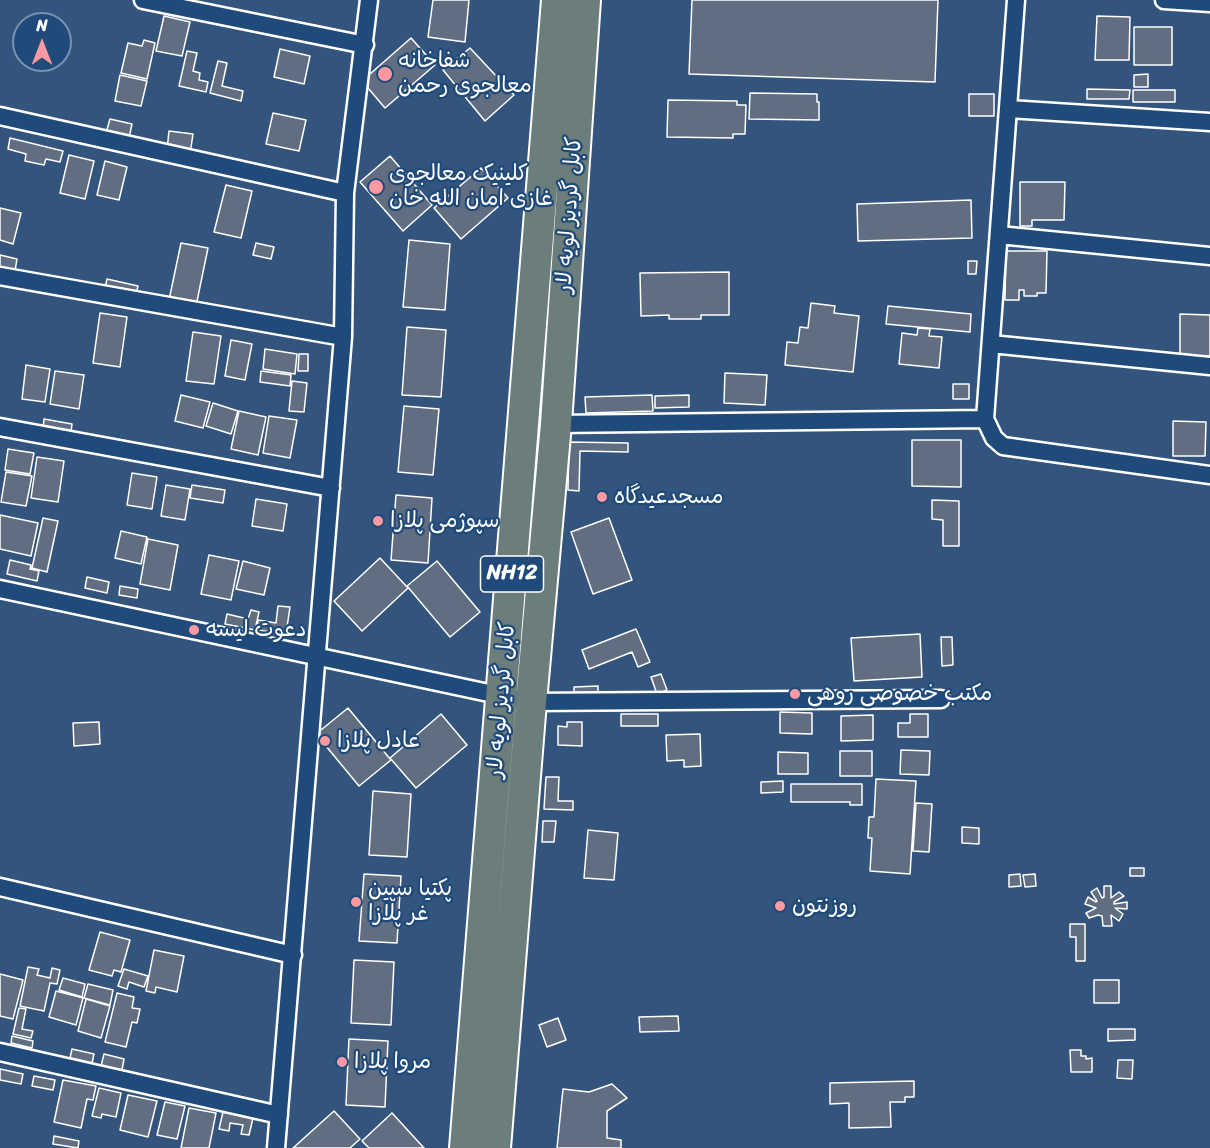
<!DOCTYPE html>
<meta charset="utf-8">
<style>
body{margin:0}
#map{position:relative;width:1210px;height:1148px;overflow:hidden;background:#33547c;font-family:Sriracha,sans-serif}
canvas{display:block}
.north{position:absolute;left:12px;top:12px;width:60px;height:60px;box-sizing:border-box;background:#1f4a7a;border:2px solid #7992af;border-radius:50%;rotate:0deg;font-size:16px;font-weight:700;line-height:24px;text-align:center;color:#fff}
.north::after{content:'';display:block;margin:auto;width:21px;height:27px;background:#ff9aa2;clip-path:polygon(50% 0,100% 100%,50% 72%,0 100%)}
</style>
<div id="map">
<canvas width="1210" height="1148"></canvas>
<div class="north">N</div>
</div>
<script>
const ctx = document.querySelector('canvas').getContext('2d');
ctx.lineJoin = 'round';
function paint(path, color) {
  ctx.fillStyle = color;
  ctx.fill(path, 'evenodd');
}
function stroke(path, color, width, dash) {
  ctx.strokeStyle = color;
  ctx.lineWidth = width;
  ctx.lineCap = dash ? 'butt' : 'round';
  ctx.setLineDash(dash || []);
  ctx.stroke(path);
}
function drawText(font, color, halo, rows, align = 'center') {
  ctx.font = font + ' Sriracha,"Playpen Sans Arabic",sans-serif';
  ctx.lineWidth = 4.5;
  ctx.setLineDash([]);
  ctx.textBaseline = 'middle';
  ctx.strokeStyle = halo;
  ctx.fillStyle = color;
  for (const [text, x, y, turn = 0] of rows) {
    ctx.save();
    ctx.translate(x, y);
    ctx.rotate((+turn || 0) * Math.PI / 180);
    ctx.textAlign = isNaN(turn) ? turn : align;
    if (halo) ctx.strokeText(text, 0, 0);
    ctx.fillText(text, 0, 0);
    ctx.restore();
  }
}
const building = new Path2D(`
 M433 0H469L465 42 428 37Z
 M692 0H938L935 82 689 74Z
 M164 16 190 22 182 56 156 51Z
 M1097 16 1130 17 1129 60H1095Z
 M1134 27H1172V65H1134Z
 M411 38 435 65 385 108 362 81Z
 M144 40 155 43 147 79 121 73 128 43 142 46Z
 M470 48 514 95 485 121 443 70Z
 M280 49 310 56 304 84 274 77Z
 M187 51 197 53 193 71 200 73 199 80 208 82 206 92 179 86Z
 M218 61 227 63 222 86 243 91 241 101 210 93Z
 M1148 74V87H1134V75Z
 M120 75 147 81 141 106 115 101Z
 M1087 89 1130 90 1129 99H1087Z
 M1133 90H1175V102H1133Z
 M750 93 817 94V102H819V120L749 119Z
 M969 94H994V116H969Z
 M668 100 737 101V105H746L745 134H733V138L667 137Z
 M273 113 306 120 299 151 266 144Z
 M110 119 132 124 129 138 106 133Z
 M169 131 193 134 190 154 167 150Z
 M10 138 63 151 60 162 46 159 44 165 25 161 26 154 8 149Z
 M69 155 94 161 85 199 60 193Z
 M390 156 432 205 403 231 360 182Z
 M105 161 127 167 119 200 97 195Z
 M481 168 508 198 461 239 434 208Z
 M1020 182H1065L1064 220H1032V226H1020Z
 M226 185 252 191 241 238 214 232Z
 M971 200 972 238 858 241 857 204Z
 M0 208 21 213 13 244 0 240Z
 M409 240 450 244 445 310 403 307Z
 M181 243 208 248 196 306 169 300Z
 M256 243 274 247 271 259 253 255Z
 M1006 251H1047L1046 293H1037V296H1024V290H1019V300H1005Z
 M0 255 17 259 15 271 0 268Z
 M968 261H977L976 274H968Z
 M729 272V315H701V319H669V315L641 316 640 273Z
 M107 279 138 286 136 295 105 288Z
 M811 303 835 306 834 313 859 316 853 372 785 365 787 342 798 343 800 327 808 328Z
 M888 306 971 314 970 332 886 324Z
 M100 313 127 317 120 367 93 363Z
 M1180 314 1210 315V356H1180Z
 M407 327 446 330 441 397 402 395Z
 M918 328 930 329 929 336 942 337 939 368 899 364 902 333 917 335Z
 M193 332 221 336 214 384 186 381Z
 M231 340 252 344 245 380 225 376Z
 M265 349 297 354 295 374 263 369Z
 M299 354H308V371H298Z
 M26 365 50 369 45 402 22 399Z
 M55 371 84 375 79 409 50 404Z
 M261 371 291 375 290 386 260 382Z
 M725 373 767 375 765 405 724 403Z
 M292 381 307 383 304 412 289 411Z
 M953 384H969V399H953Z
 M181 395 210 402 203 428 175 421Z
 M652 395 653 411 586 413 585 397Z
 M689 395V407L655 408V396Z
 M213 403 238 411 231 434 206 426Z
 M404 406 439 409 433 475 398 472Z
 M239 411 266 417 258 455 231 449Z
 M269 416 297 420 290 458 263 453Z
 M44 419 72 424 71 432 43 428Z
 M1173 421 1206 422 1205 456H1173Z
 M912 440H961V487L912 486Z
 M569 442 628 443V452L580 451 579 491 568 490Z
 M8 449 34 453 30 474 5 470Z
 M37 457 64 461 58 502 31 498Z
 M6 472 32 476 26 506 1 502Z
 M132 473 157 477 152 509 127 505Z
 M166 485 190 489 185 520 161 516Z
 M192 485 225 490 223 503 190 498Z
 M396 495 432 498 428 563 391 560Z
 M256 499 287 504 283 531 252 526Z
 M932 500 959 501V546H943V520L932 519Z
 M0 515 38 523 31 556 0 549Z
 M43 518 58 521 47 572 32 568Z
 M609 518 632 580 593 594 571 532Z
 M121 531 147 537 141 564 115 558Z
 M148 539 178 545 170 590 140 584Z
 M209 555 239 561 231 600 201 594Z
 M380 558 408 588 362 631 334 601Z
 M10 560 31 565 30 569 39 571 37 581 7 574Z
 M243 561 270 568 264 595 236 589Z
 M437 561 480 612 450 637 407 586Z
 M87 577 109 582 107 593 85 588Z
 M120 586 138 589 137 598 119 595Z
 M278 606 290 607 286 634 257 630 258 620 276 623Z
 M251 610 259 612 255 630 225 624 227 614 248 619Z
 M636 629 650 662 638 667 632 652 589 669 582 650Z
 M920 634 922 677 854 681 851 638Z
 M941 637H952L953 665 942 666Z
 M661 674 667 690 657 694 651 677Z
 M598 686V694L574 695V687Z
 M348 708 391 760 359 786 316 734Z
 M780 712 812 713V734L780 733Z
 M441 714 467 745 416 788 390 758Z
 M621 714H658V726H621Z
 M910 714H928V737H898V723H910Z
 M873 715V740L841 741V716Z
 M99 722 100 744 74 746 73 723Z
 M567 722H582V746L558 745V726L567 727Z
 M700 734 701 766 684 767V760L667 761 666 735Z
 M901 750 930 751 929 775 900 774Z
 M840 751H872V776H840Z
 M778 752 808 753V774H778Z
 M546 777H559L558 801H573V810L544 809Z
 M876 779 916 781 910 874 870 871 872 838H868L869 817H874Z
 M783 781V792L761 793V782Z
 M791 784H862V805H850V802H791Z
 M373 791 411 794 407 857 369 855Z
 M916 803 932 804 929 852 913 851Z
 M543 821H556L554 842H542Z
 M962 827 979 828V844L962 843Z
 M588 830 618 833 614 880 584 878Z
 M1130 868H1144V876H1130Z
 M364 874 401 876 397 943 359 941Z
 M1020 874 1021 886 1009 887V875Z
 M1035 874 1036 886 1025 887 1023 875Z
 M1104 886H1111V898L1119 892 1124 896 1114 902V904L1127 902V909L1115 908 1123 914 1119 921 1111 915 1112 926H1103L1102 916 1098 915 1089 918 1086 913 1096 908 1085 904 1088 897 1096 902 1097 901 1091 892 1097 888 1102 898 1104 897Z
 M1070 924H1085V961H1076V937H1070Z
 M100 932 130 940 121 972 114 970 112 976 89 970Z
 M154 950 184 956 177 992 156 987 155 993 146 991Z
 M354 960 394 962 391 1025 351 1023Z
 M28 967 39 969 37 975 50 978 52 968 60 970 57 984 50 983 44 1011 20 1006Z
 M124 969 148 976 144 987 129 982 127 989 118 986Z
 M0 974 23 980 13 1019 0 1016Z
 M63 978 85 984 82 997 59 990Z
 M1094 980H1119V1003H1094Z
 M88 984 113 990 110 1005 84 998Z
 M56 991 83 998 76 1025 49 1017Z
 M117 993 134 997 132 1008 140 1009 137 1023 132 1022 126 1047 105 1042Z
 M86 999 110 1006 101 1038 78 1031Z
 M19 1008 26 1009 22 1029 33 1031 31 1038 13 1034Z
 M678 1016 679 1031 640 1032 639 1017Z
 M558 1018 566 1040 547 1047 539 1025Z
 M1108 1029H1135V1040L1108 1041Z
 M12 1036 33 1041 32 1048 11 1043Z
 M349 1039 388 1041 385 1107 346 1105Z
 M72 1049 94 1054 92 1063 70 1058Z
 M1070 1050H1081V1056H1086V1059L1092 1058V1072H1071Z
 M104 1054 124 1059 122 1070 101 1066Z
 M1118 1060H1133L1132 1079 1117 1078Z
 M0 1069 23 1074 21 1084 0 1080Z
 M34 1076 55 1080 53 1090 32 1086Z
 M63 1080 96 1086 93 1100 87 1099 81 1128 54 1122Z
 M914 1081V1097H905V1102H890L891 1127 849 1128V1103L830 1104V1083Z
 M612 1084 627 1098 607 1111V1138L621 1140V1148H557L563 1089 589 1092Z
 M99 1088 121 1093 116 1117 102 1114 101 1118 92 1116Z
 M128 1095 157 1101 148 1137 120 1130Z
 M165 1102 185 1106 177 1139 157 1135Z
 M189 1108 216 1113 209 1148H181Z
 M334 1111 360 1139 350 1148H293Z
 M223 1112 253 1118 249 1135 241 1134 243 1125 230 1123 229 1131 219 1129Z
 M392 1113 424 1148H369L362 1141Z
 M54 1136 79 1141 78 1148 53 1144Z`);
paint(building, '#616d81');
stroke(building, '#fff', 1.5);
const street = new Path2D(`
 M143 0 365 45
 M1016 0 985 419 994 438 1003 446 1210 475
 M1164 0 1210 3
 M1009 109 1210 122
 M0 116 345 193
 M999 235 1210 256
 M0 276 343 337
 M991 344 1210 366
 M556 424 985 419
 M0 427 331 488
 M0 589 531 702 941 699
 M0 887 293 955
 M0 1052 279 1115
 M276 1148 343 337 345 193 369 0`);
const highway = new Path2D(`
 M465 1148 557 0
 M495 1148 531 702 556 424 585 0`);
stroke(street, '#fff', 21);
stroke(highway, '#fff', 34);
stroke(street, '#1f4a7a', 16);
stroke(highway, '#6c7e7c', 30);
for (const [x, y, r, color] of [
 [385,74,8,"#ff9aa2"],
 [376,187,8,"#ff9aa2"],
 [602,497,6,"#ff9aa2"],
 [378,521,6,"#ff9aa2"],
 [194,630,6,"#ff9aa2"],
 [795,694,6,"#ff9aa2"],
 [325,741,6,"#ff9aa2"],
 [356,902,6,"#ff9aa2"],
 [780,906,6,"#ff9aa2"],
 [342,1062,6,"#ff9aa2"]
]) {
  const dot = new Path2D();
  dot.arc(x, y, r, 0, 2 * Math.PI);
  ctx.fillStyle = color;
  ctx.fill(dot);
  stroke(dot, '#1f4a7a', 2);
}
for (const [x, y, w] of [
 [512,574,63]
]) {
  const box = new Path2D();
  box.roundRect(x - w / 2, y - 18, w, 36, 4.5);
  ctx.fillStyle = '#1f4a7a';
  ctx.fill(box);
  stroke(box, '#fff', 1.5);
}
drawText('bold 21px', '#fff', null, [
 ["NH12",512,574]
]);
drawText('22px', '#fff', '#1f4a7a', [
 ["شفاخانه",398,61],
 ["معالجوی رحمن",398,86],
 ["کلینیک معالجوی",389,174],
 ["غازی امان الله خان",389,199],
 ["مسجدعیدگاه",614,497],
 ["سپوژمی پلازا",390,521],
 ["دعوت لیسه",206,630],
 ["مکتب خصوصی روهی",807,694],
 ["عادل پلازا",337,741],
 ["پکتیا سپین",368,889],
 ["غر پلازا",368,914],
 ["روزنتون",792,906],
 ["مروا پلازا",354,1062]
], 'left');
drawText('22px', '#fff', '#1f4a7a', [
 ["کابل گردیز لویه لار",570,215,-86],
 ["کابل گردیز لویه لار",502,700,-85]
]);
</script>
